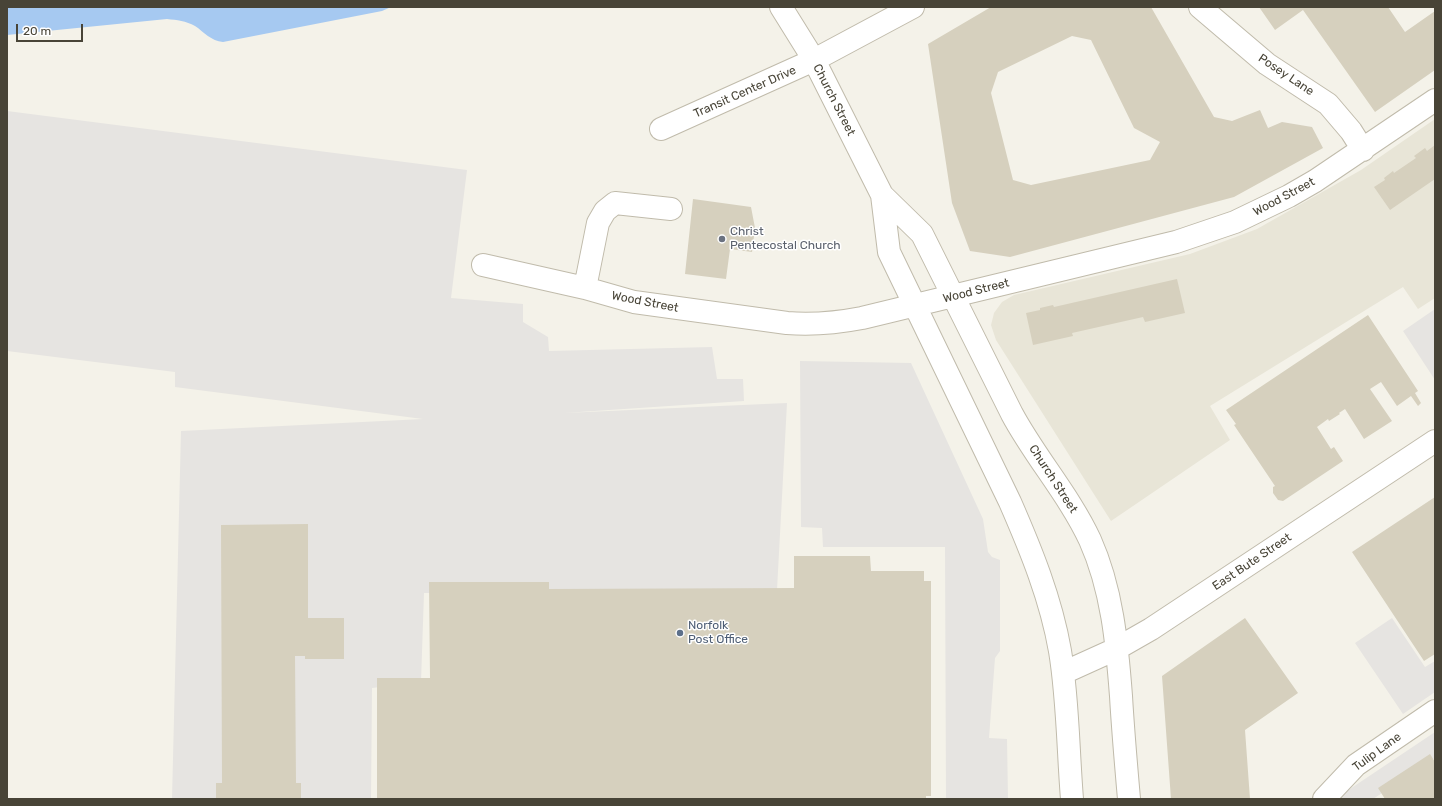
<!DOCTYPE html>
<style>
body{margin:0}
#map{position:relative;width:1442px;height:806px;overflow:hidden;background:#f4f2e9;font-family:Rubik,sans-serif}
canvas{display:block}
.frame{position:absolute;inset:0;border:8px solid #484437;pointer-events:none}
.scale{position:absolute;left:16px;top:24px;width:67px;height:18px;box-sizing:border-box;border:2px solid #484437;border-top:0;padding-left:5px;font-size:12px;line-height:14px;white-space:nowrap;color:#484437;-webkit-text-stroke:3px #fff;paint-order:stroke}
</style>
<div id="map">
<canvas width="1442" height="806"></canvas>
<div class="frame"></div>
<div class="scale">20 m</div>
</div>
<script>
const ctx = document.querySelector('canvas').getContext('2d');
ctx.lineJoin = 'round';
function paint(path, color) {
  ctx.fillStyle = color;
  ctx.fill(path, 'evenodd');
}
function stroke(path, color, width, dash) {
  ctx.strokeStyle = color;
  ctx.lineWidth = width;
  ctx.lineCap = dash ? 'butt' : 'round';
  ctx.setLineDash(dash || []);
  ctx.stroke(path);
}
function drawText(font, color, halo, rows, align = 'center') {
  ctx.font = font + ' Rubik,sans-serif';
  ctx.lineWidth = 3;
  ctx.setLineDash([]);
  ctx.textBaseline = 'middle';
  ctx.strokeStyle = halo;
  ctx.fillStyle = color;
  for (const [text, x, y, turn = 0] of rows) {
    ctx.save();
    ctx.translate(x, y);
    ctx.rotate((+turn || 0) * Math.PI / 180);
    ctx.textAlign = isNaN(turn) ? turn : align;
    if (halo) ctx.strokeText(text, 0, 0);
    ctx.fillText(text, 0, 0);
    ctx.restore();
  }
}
paint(new Path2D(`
 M1435 119V298L1418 309 1403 287 1210 406 1230 440 1111 521 996 340 991 325 994 313 1002 302 1014 295 1190 254 1257 229 1361 170Z`), '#e8e5d7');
paint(new Path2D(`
 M7 111 467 170 451 298 523 304V322L548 337 549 351 712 347 717 379H743L744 401 564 413 787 403 777 590 424 593 421 682 372 688 371 799H172L181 431 423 419 175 387V372L7 351Z
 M1435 309V380L1403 331Z
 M800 361 911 363 983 519 988 552 992 557 1000 560V651L995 658 989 738 1007 739 1008 799H946L945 547H823L822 528 801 527Z
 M1392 618 1425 667 1435 661V692L1403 714 1355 643Z
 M1435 732V758L1373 799H1335Z`), '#e6e4e1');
paint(new Path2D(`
 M7 7H391L382 11 223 42C211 41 204 32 195 26 186 21 177 20 167 19L7 35Z`), '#a6c9f1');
paint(new Path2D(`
 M991 7H1151L1214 117 1232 121 1260 110 1268 128 1282 122 1312 127 1323 148 1234 197 1010 257 970 251 952 203 928 44ZM1072 36 1091 40 1134 128 1160 142 1150 160 1031 185 1013 180 991 93 998 72Z
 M1259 7H1388L1405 32 1435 11V70L1375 112 1303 10 1275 30Z
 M1435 145V179L1390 210 1374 187 1385 180 1384 178 1393 171 1394 173 1416 158 1414 156 1425 148 1427 151Z
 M693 199 751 207 755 228 752 252 730 249 726 279 685 274Z
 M1177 279 1185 313 1145 322 1143 317 1072 333 1073 336 1033 345 1026 313 1040 310V308L1053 305 1054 307Z
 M1368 315 1418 391 1415 393 1421 403 1418 406 1411 396 1397 406 1381 382 1370 389 1392 421 1364 439 1345 409 1339 413 1340 414 1329 421 1328 419 1317 427 1331 449 1334 447 1343 461 1283 501 1278 500 1273 493V487L1275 486 1234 425 1236 424 1226 410Z
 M1435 497V654L1424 661 1352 552Z
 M308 524V618H344V659H305V656H295L296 783H301V799H216V783H222L221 525Z
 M794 556H870L871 571H924V581H931V796H926V799H377V678H430L429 582H549V589L794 588Z
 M1245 618 1298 693 1245 730 1250 799H1171L1162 676Z
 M1430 754 1435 762V799H1385L1378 788Z`), '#d6d0be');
const minor = new Path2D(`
 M781 7 814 60 882 195 889 252 1010 502C1031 550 1051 599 1060 651 1068 699 1068 750 1072 799
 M1200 7 1267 64 1328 104 1351 131 1363 150
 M661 129 814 60 913 7
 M882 195 922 234 1012 414C1035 457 1069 495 1090 540 1112 589 1117 643 1121 696 1123 731 1126 765 1129 799
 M483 265 585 288 634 302 787 323C813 325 836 323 862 318L1176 242 1235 222 1289 196 1315 181 1435 100
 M585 288 598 223 605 211 615 203 671 209
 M1063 673 1116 649 1151 629 1435 441
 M1324 799 1356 765 1435 711`);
stroke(minor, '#c0bbab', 24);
stroke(minor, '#fff', 22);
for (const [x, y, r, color] of [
 [722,239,4,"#6b7280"],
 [680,633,4,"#5c6f8a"]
]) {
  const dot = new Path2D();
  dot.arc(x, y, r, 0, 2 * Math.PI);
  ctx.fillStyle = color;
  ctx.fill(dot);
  stroke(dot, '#fff', 1.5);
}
drawText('12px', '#484437', '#fff', [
 ["Posey Lane",1286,75,34],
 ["Transit Center Drive",745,92,-24],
 ["Church Street",834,100,63],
 ["Wood Street",1284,197,-28],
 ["Wood Street",976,291,-14],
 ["Wood Street",645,302,11],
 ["Church Street",1053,479,57],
 ["East Bute Street",1252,562,-34],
 ["Tulip Lane",1377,752,-36]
]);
drawText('12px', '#5b616d', '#fff', [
 ["Christ",730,232],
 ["Pentecostal Church",730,246]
], 'left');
drawText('12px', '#4e5e75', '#fff', [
 ["Norfolk",688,626],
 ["Post Office",688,640]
], 'left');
</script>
